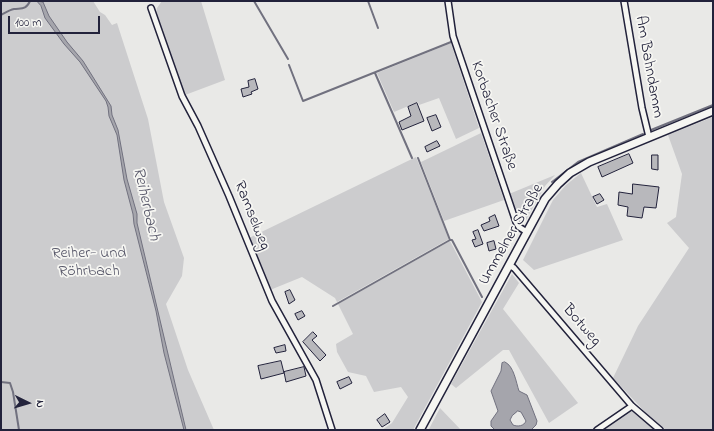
<!DOCTYPE html>
<meta charset="utf-8">
<style>
body{margin:0}
#map{position:relative;width:714px;height:431px;overflow:hidden;background:#e9e9e7;font-family:"Indie Flower",sans-serif}
canvas{display:block}
.frame{position:absolute;inset:0;border:2px solid #22223b;pointer-events:none}
.north{position:absolute;left:8px;top:383px;width:40px;height:40px;-webkit-text-stroke:3px #f6f6f2;paint-order:stroke;rotate:95deg;font-size:11px;font-weight:700;line-height:16px;text-align:center;color:#22223b}
.north::after{content:'';display:block;margin:auto;width:14px;height:18px;background:#22223b;clip-path:polygon(50% 0,100% 100%,50% 72%,0 100%)}
.scale{position:absolute;left:8px;top:16px;width:92px;height:18px;box-sizing:border-box;border:2px solid #22223b;border-top:0;padding-left:5px;font-size:12px;line-height:14px;white-space:nowrap;color:#22223b;-webkit-text-stroke:3px #f6f6f2;paint-order:stroke}
</style>
<div id="map">
<canvas width="714" height="431"></canvas>
<div class="frame"></div>
<div class="north">N</div>
<div class="scale">100 m</div>
</div>
<script>
const ctx = document.querySelector('canvas').getContext('2d');
ctx.lineJoin = 'round';
function paint(path, color) {
  ctx.fillStyle = color;
  ctx.fill(path, 'evenodd');
}
function stroke(path, color, width, dash) {
  ctx.strokeStyle = color;
  ctx.lineWidth = width;
  ctx.lineCap = dash ? 'butt' : 'round';
  ctx.setLineDash(dash || []);
  ctx.stroke(path);
}
function drawText(font, color, halo, rows, align = 'center') {
  ctx.font = font + ' "Indie Flower",sans-serif';
  ctx.lineWidth = 3.5;
  ctx.setLineDash([]);
  ctx.textBaseline = 'middle';
  ctx.strokeStyle = halo;
  ctx.fillStyle = color;
  for (const [text, x, y, turn = 0] of rows) {
    ctx.save();
    ctx.translate(x, y);
    ctx.rotate((+turn || 0) * Math.PI / 180);
    ctx.textAlign = isNaN(turn) ? turn : align;
    if (halo) ctx.strokeText(text, 0, 0);
    ctx.fillText(text, 0, 0);
    ctx.restore();
  }
}
paint(new Path2D(`
 M1 1H93L100 12 105 15 112 25 117 23 148 119 164 202 184 258 182 276 166 304 188 370 214 430H1Z
 M162 1H201L225 80 185 95 156 13 157 8Z
 M451 43 479 128 456 139 439 98 419 105 418 102 394 112 377 73Z
 M713 117V430H666L647 414 613 378 638 326 689 248 667 223 676 217 682 174 668 135Z
 M481 133 504 200 444 221 421 162Z
 M416 157 449 239 337 302 335 298 302 277 270 290 249 238Z
 M581 173 597 207 607 204 623 240 534 270 523 260 553 200 566 185Z
 M555 175 545 186 526 220 523 222 520 221 517 218 509 194Z
 M450 241 482 302 413 430H382L392 423 408 397 401 387 374 392 366 376 348 372 337 352 336 344 353 334 338 304Z
 M512 274 519 283 503 309 578 403 549 423 509 350H503L456 388 451 384Z
 M440 408 461 430H430L429 429Z
 M632 409 657 430H601Z`), '#ccccce');
const water = new Path2D(`
 M37 1 43 2 49 16 67 42 83 61 111 106 112 115 118 130 127 179 137 214V223L186 430H184L164 353 156 311 134 224 133 214 124 180 117 135 109 116 108 107 106 101 80 62 64 44 45 18 41 6Z
 M505 362C514 366 516 382 519 391L527 395 537 421 536 425 531 430H495L491 426V421L498 411 491 391 501 371 502 363ZM518 411 521 412 526 421C524 426 518 427 513 425L510 420 512 416Z`);
paint(water, '#a5a5ac');
stroke(water, '#71717f', 1);
stroke(new Path2D(`
 M254 1 288 59
 M368 1 378 28
 M1 15C5 13 9 10 14 9 22 8 26 10 30 1
 M289 65 303 101 451 42
 M375 73 412 158
 M651 130 713 105
 M418 158 450 240H452L482 297
 M552 182 578 162 643 134
 M333 306 450 240
 M1 382 10 383 13 392 19 430`), '#71717f', 2);
const building = new Path2D(`
 M255 79 258 89 251 92 252 94 243 97 241 89 249 87 248 81Z
 M417 103 424 121 402 130 399 122 411 116 408 107Z
 M436 115 441 127 432 131 427 118Z
 M437 141 440 146 427 152 425 147Z
 M629 154 633 163 602 177 598 167Z
 M652 155H658V170L652 169Z
 M633 184 659 187 656 208 644 207 642 218 627 216 628 207 618 205 619 192 632 194Z
 M600 194 604 200 597 204 593 197Z
 M495 215 499 226 484 231 481 225 488 222 490 221 489 218Z
 M478 230 483 244 475 247 472 240 476 239 473 232Z
 M494 241 496 249 489 251 487 243Z
 M290 290 295 300 289 304 285 292Z
 M302 311 305 316 298 320 295 314Z
 M313 332 317 336 312 340 326 355 320 361 303 342Z
 M285 345 286 351 276 353 274 348Z
 M281 361 284 373 261 379 258 366Z
 M304 367 306 376 286 382 284 372Z
 M349 377 352 383 340 389 337 382Z
 M385 414 390 422 382 427 377 420Z`);
paint(building, '#b8b8bc');
stroke(building, '#22223b', 1);
const street = new Path2D(`
 M448 1 453 36 516 222 519 227 527 232
 M624 1 642 108 649 137
 M151 8 182 96 198 126 229 196 272 301 316 380 332 430
 M509 265 514 268 632 406 660 430
 M597 430 632 406`);
const secondary = new Path2D(`
 M420 430 545 199 558 184 570 173 589 162 713 111`);
stroke(street, '#22223b', 8);
stroke(secondary, '#22223b', 10);
stroke(street, '#f6f6f2', 5);
stroke(secondary, '#f6f6f2', 7);
drawText('16px', '#22223b', '#f6f6f2', [
 ["Am Bahndamm",648,67,80],
 ["Korbacher Straße",493,116,71],
 ["Ramselweg",251,216,68],
 ["Ummelner Straße",512,235,-60],
 ["Botweg",581,326,49]
]);
drawText('16px', '#555567', '#f6f6f2', [
 ["Reiher- und",89,254],
 ["Röhrbach",89,272]
]);
drawText('italic 17px', '#565668', '#f6f6f2', [
 ["Reiherbach",145,204,77]
]);
</script>
